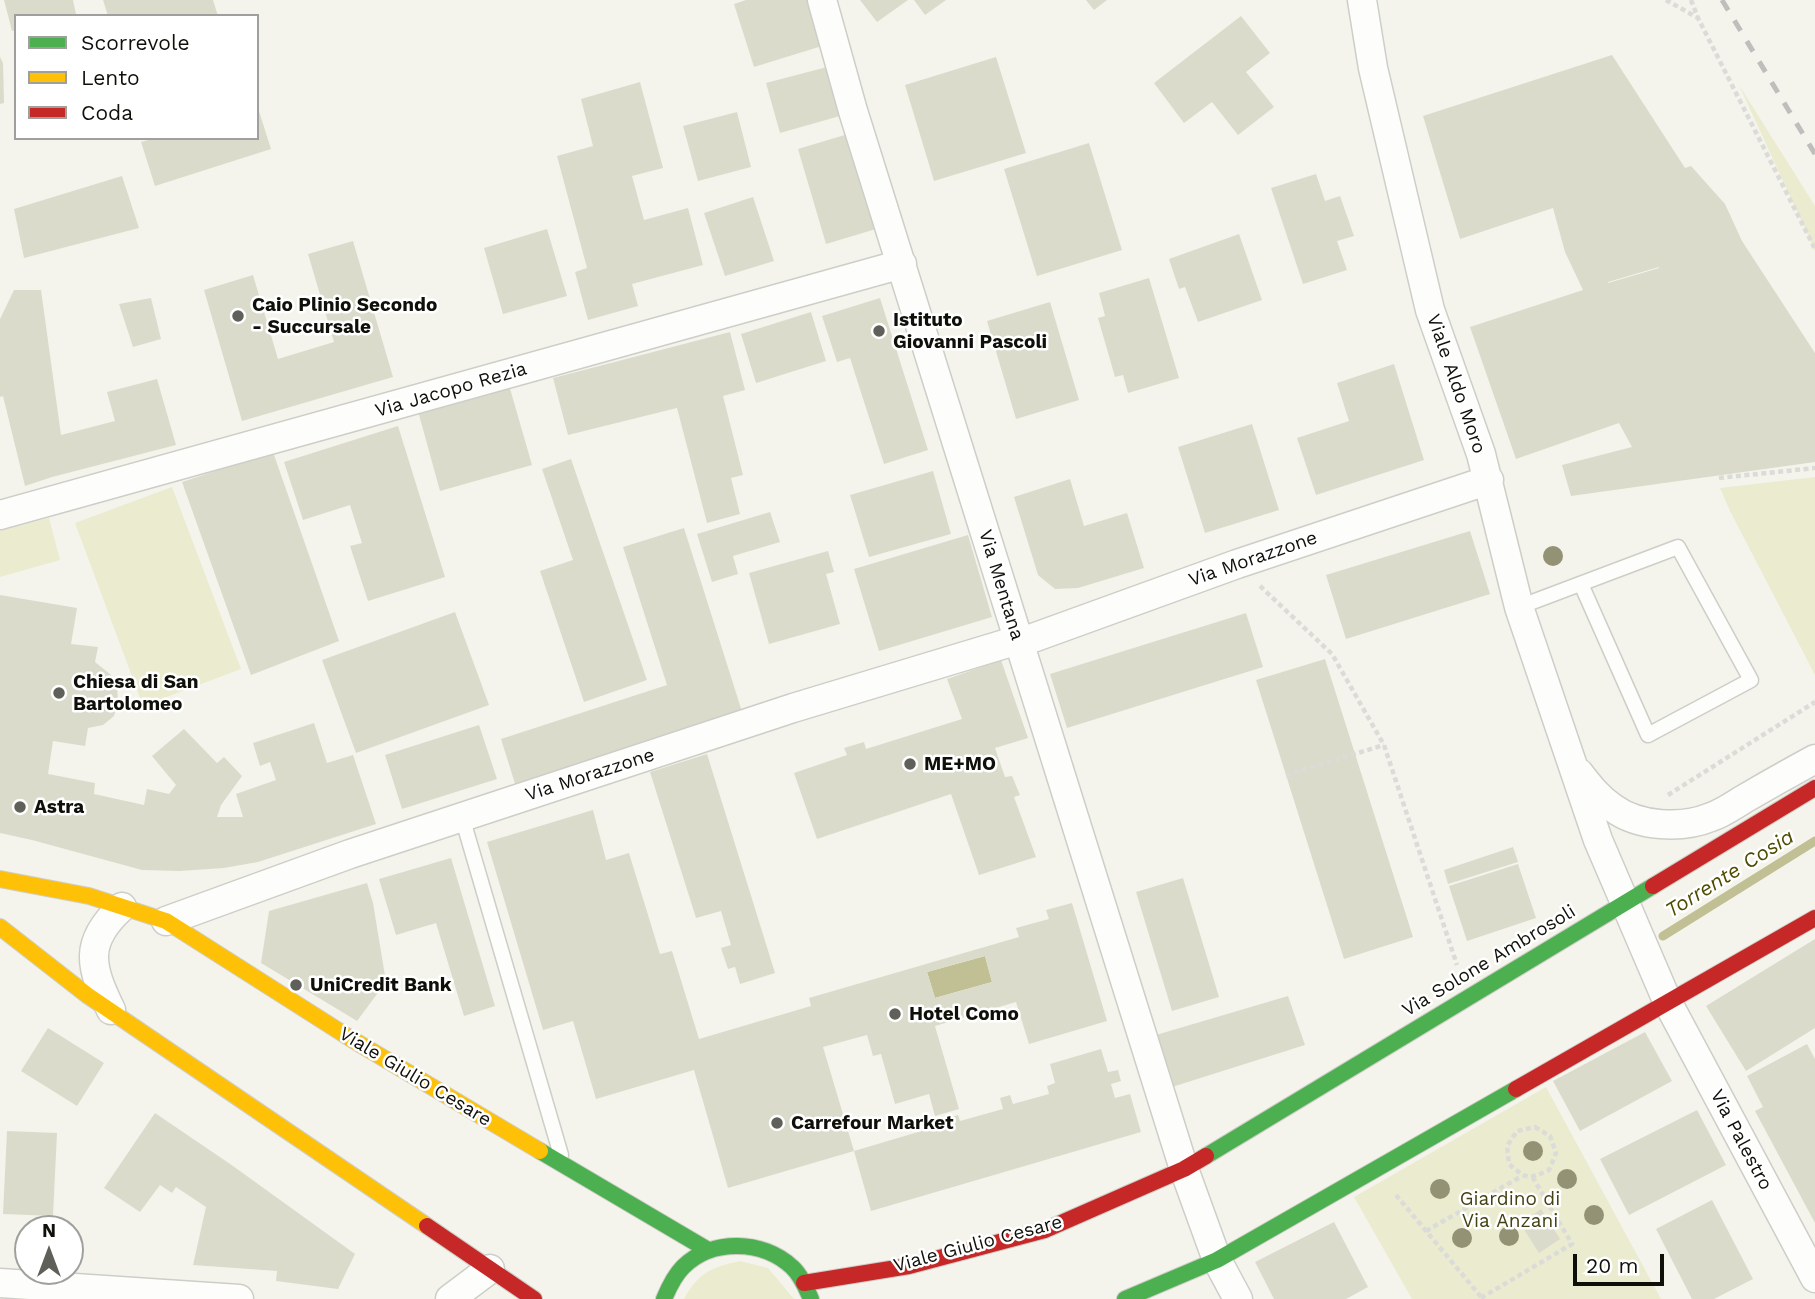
<!DOCTYPE html>
<style>
body{margin:0}
#map{position:relative;width:1815px;height:1299px;overflow:hidden;background:#f4f4ec;font-family:"Work Sans",sans-serif}
canvas{display:block}
.legend{position:absolute;left:14px;top:14px;width:245px;height:126px;box-sizing:border-box;background:#fff;border:2px solid #9f9f9d;margin:0;padding:9px 12px;list-style:none;font-size:21px;color:#10100b}
.legend li{display:flex;align-items:center;gap:14px;height:35px}
.legend b{width:35px;border:2px solid #9f9f9d}
.north{position:absolute;left:14px;top:1215px;width:70px;height:70px;box-sizing:border-box;background:#fff;border:2px solid #9f9f9d;border-radius:50%;rotate:0deg;font-size:19px;font-weight:700;line-height:28px;text-align:center;color:#10100b}
.north::after{content:'';display:block;margin:auto;width:24px;height:32px;background:#60605a;clip-path:polygon(50% 0,100% 100%,50% 72%,0 100%)}
.scale{position:absolute;left:1573px;top:1254px;width:91px;height:32px;box-sizing:border-box;border:4px solid #10100b;border-top:0;padding-left:9px;font-size:21px;line-height:24px;white-space:nowrap;color:#10100b;-webkit-text-stroke:5px #fff;paint-order:stroke}
</style>
<div id="map">
<canvas width="1815" height="1299"></canvas>
<ul class="legend">
<li><b style="height:9px;background:#4caf50"></b>Scorrevole</li>
<li><b style="height:9px;background:#ffc107"></b>Lento</li>
<li><b style="height:9px;background:#c62828"></b>Coda</li>
</ul>
<div class="north">N</div>
<div class="scale">20 m</div>
</div>
<script>
const ctx = document.querySelector('canvas').getContext('2d');
ctx.lineJoin = 'round';
function paint(path, color) {
  ctx.fillStyle = color;
  ctx.fill(path, 'evenodd');
}
function stroke(path, color, width, dash) {
  ctx.strokeStyle = color;
  ctx.lineWidth = width;
  ctx.lineCap = dash ? 'butt' : 'round';
  ctx.setLineDash(dash || []);
  ctx.stroke(path);
}
function drawText(font, color, halo, rows, align = 'center') {
  ctx.font = font + ' "Work Sans",sans-serif';
  ctx.lineWidth = 5;
  ctx.setLineDash([]);
  ctx.textBaseline = 'middle';
  ctx.strokeStyle = halo;
  ctx.fillStyle = color;
  for (const [text, x, y, turn = 0] of rows) {
    ctx.save();
    ctx.translate(x, y);
    ctx.rotate((+turn || 0) * Math.PI / 180);
    ctx.textAlign = isNaN(turn) ? turn : align;
    if (halo) ctx.strokeText(text, 0, 0);
    ctx.fillText(text, 0, 0);
    ctx.restore();
  }
}
paint(new Path2D(`
 M1739 85 1815 206V251Z
 M1815 477V675L1730 511 1720 488Z
 M172 487 241 669 143 706 75 523Z
 M49 518 60 560 0 577V531Z
 M1546 1087 1661 1299H1412L1354 1197Z
 M740 1261 768 1268 794 1299H684C698 1273 712 1267 740 1261Z`), '#ebebd0');
paint(new Path2D(`
 M985 956 992 982 935 998 927 972Z`), '#c1c094');
stroke(new Path2D(`
 M1663 936 1815 841`), '#c1c094', 9);
paint(new Path2D(`
 M4 0H73L76 14 68 16H16V30L12 31Z
 M103 0H213L218 16H108Z
 M746 0H808L822 46 754 67 734 4Z
 M860 0H908L877 22Z
 M914 0H946L925 15Z
 M1086 0H1107L1094 10Z
 M1241 16 1270 53 1246 72 1274 107 1238 135 1212 102 1184 123 1154 83Z
 M1612 55 1685 168 1691 166 1725 204 1742 241 1815 353V462L1571 496 1562 465 1632 447 1619 423 1516 459 1470 327 1583 290 1565 252 1553 208 1460 239 1423 116ZM1659 267V268L1608 283V282Z
 M0 57 3 63 4 103 0 104Z
 M996 57 1026 153 934 181 905 85Z
 M827 67 840 116 780 133 766 83Z
 M640 82 663 168 632 176 644 220 688 208 703 265 632 284 638 306 588 320 575 272 587 268 557 156 593 146 581 99Z
 M258 108 271 149 155 186 141 142 155 138H257Z
 M737 112 751 167 698 181 683 126Z
 M848 134 876 229 826 244 798 149Z
 M1089 143 1122 250 1037 276 1004 169Z
 M1316 174 1325 201 1340 196 1354 236 1337 241 1347 270 1303 284 1271 188Z
 M122 176 139 228 24 258 14 209Z
 M753 197 774 261 725 276 704 213Z
 M547 229 567 296 503 314 484 248Z
 M1239 234 1262 300 1198 322 1185 287 1179 289 1169 259Z
 M353 241 393 377 242 421 204 290 253 275 278 359 334 342 308 254Z
 M1149 278 1179 378 1128 393 1123 375 1115 377 1098 318 1105 316 1099 293Z
 M14 290H41L61 435 115 421 107 392 157 379 176 445 52 477 25 486 3 396 0 397V319Z
 M151 298 161 339 133 347 119 304Z
 M880 298 928 450 884 464 850 358 837 362 822 316Z
 M1050 302 1079 400 1016 419 987 321Z
 M811 312 826 361 756 383 741 334Z
 M730 332 745 390 723 396 743 475 731 478 740 514 707 523 677 408 568 435 553 378Z
 M1394 364 1424 460 1316 495 1297 438 1349 421 1337 383Z
 M509 385 532 465 440 491 418 411Z
 M1252 424 1279 510 1205 533 1178 447Z
 M398 426 445 577 368 601 350 546 362 543 350 505 303 520 284 462Z
 M273 452 339 641 251 675 182 482Z
 M571 459 647 680 584 702 540 571 573 560 542 469Z
 M933 471 951 534 869 557 850 495Z
 M1070 479 1084 526 1127 513 1144 568 1078 588 1055 589 1038 575 1014 497Z
 M770 512 780 542 733 556 738 574 712 582 697 534Z
 M684 528 744 718 517 790 501 739 667 685 623 547Z
 M1470 531 1490 594 1346 639 1326 575Z
 M968 535 992 617 879 651 854 569Z
 M828 551 834 572 826 574 840 624 769 644 749 573Z
 M0 595 77 608 71 644 98 647 95 662 110 674 117 685 118 701 114 716 103 725 88 728 85 746 53 741 48 774 95 783 94 794 144 805 147 789 169 794 176 785 152 756 184 729 217 763 224 757 242 776 221 805 217 817H243L236 794 276 780 270 762 260 766 253 743 314 723 327 763 353 755 376 824 258 862 224 868 179 871 142 870 32 840 0 833Z
 M455 612 489 705 356 753 322 660Z
 M1246 613 1263 667 1067 728 1050 674Z
 M1325 659 1413 937 1344 959 1256 680Z
 M1001 660 1028 738 995 748 1005 777 1012 776 1020 795 1014 797 1036 857 979 875 951 794 817 839 794 773 847 755 844 748 864 742 866 749 962 719 947 679Z
 M479 725 497 779 402 809 385 755Z
 M707 754 775 973 740 984 735 967 728 969 721 948 731 945 721 911 696 918 650 772Z
 M593 810 606 860 629 853 660 954 672 951 699 1039 811 1006 809 998 1019 937 1016 928 1049 919 1046 910 1072 903 1107 1021 1029 1044 1016 1002 935 1026 959 1109 935 1116 929 1094 895 1104 881 1054 873 1056 867 1035 823 1047 854 1151 728 1188 694 1070 596 1099 573 1021 543 1030 487 842ZM985 956 992 982 935 998 927 972Z
 M1513 847 1518 862 1448 884 1444 870Z
 M451 858 495 1006 464 1016 436 923 396 935 379 879Z
 M1518 864 1536 918 1467 941 1449 886Z
 M1183 878 1219 997 1172 1011 1136 892Z
 M367 883 373 903 386 982 357 1021 261 963 269 911Z
 M1815 939V1028L1746 1071 1706 1006Z
 M1288 996 1305 1045 1172 1087 1156 1035Z
 M48 1028 104 1063 77 1106 21 1071Z
 M1645 1032 1672 1081 1580 1131 1553 1081Z
 M1807 1044 1815 1059V1223L1755 1111 1763 1107 1747 1076Z
 M1101 1049 1108 1072 1118 1070 1121 1081 1111 1084 1115 1098 1130 1094 1141 1132 871 1211 854 1151 935 1127 934 1122 958 1115 960 1121 1003 1109 1000 1098 1010 1095 1013 1104 1049 1094 1047 1086 1055 1083 1050 1064Z
 M1697 1110 1726 1165 1629 1215 1600 1159Z
 M155 1113 233 1166 355 1254 338 1289 276 1281 277 1271 193 1265 206 1207 176 1187 172 1193 160 1185 140 1212 104 1188Z
 M7 1131 57 1133 53 1216 3 1214Z
 M1712 1200 1753 1279 1714 1299H1692L1656 1229Z
 M1541 1209 1560 1239 1539 1253 1520 1223Z
 M1334 1222 1368 1287 1346 1299H1274L1255 1262Z`), '#dbdbcc');
const lane = new Path2D(`
 M1519 607 1678 547 1751 680 1648 735 1581 584
 M462 817 561 1155`);
const street = new Path2D(`
 M822 0 853 111 1184 1169 1217 1260 1238 1299
 M1362 0 1373 68 1430 310 1481 454 1519 607 1598 840 1668 1003 1815 1278
 M0 515 902 264
 M1019 643 1237 564 1489 480
 M1579 773C1589 786 1599 799 1613 808 1639 827 1682 829 1711 817 1723 813 1734 805 1744 799 1768 785 1791 772 1815 759
 M166 921 350 854 793 708 1018 640
 M111 1010C90 967 83 942 122 907
 M0 1283 239 1299
 M450 1299 490 1269`);
const fast = new Path2D(`
 M540 1151 708 1250
 M1206 1156 1653 886
 M664 1299C669 1287 674 1276 683 1267 712 1238 763 1240 792 1267 801 1275 806 1288 811 1299
 M1125 1299 1217 1260 1516 1089`);
const slow = new Path2D(`
 M0 879 89 896 166 921 353 1040 540 1151
 M0 927 87 995 427 1226`);
const jam = new Path2D(`
 M1653 886 1815 788
 M1516 1089 1815 918
 M427 1226 534 1299
 M804 1283 909 1266 1045 1230 1184 1169 1206 1156`);
stroke(lane, '#cecec8', 17);
stroke(street, '#cecec8', 31);
stroke(fast, '#cecec8', 18);
stroke(slow, '#cecec8', 18);
stroke(jam, '#cecec8', 18);
stroke(new Path2D(`
 M1666 0 1698 18
 M1691 0 1698 18 1815 249
 M1719 478 1815 468
 M1260 586 1332 654 1384 745 1457 965
 M1286 775 1384 745
 M1668 795 1815 702
 M1535 1127 1550 1136 1556 1153 1549 1170C1528 1180 1526 1179 1509 1164L1507 1146 1517 1131Z
 M1396 1195 1482 1298
 M1426 1231 1522 1176
 M1481 1298 1572 1244 1533 1178`), '#dbdbd8', 4.5, [5, 3.5]);
stroke(lane, '#fdfdfc', 14);
stroke(street, '#fdfdfc', 28);
stroke(fast, '#4caf50', 16);
stroke(slow, '#ffc107', 16);
stroke(jam, '#c62828', 16);
stroke(new Path2D(`
 M1722 0 1815 154`), '#bebebc', 5, [12, 12]);
ctx.fillStyle = '#939275';
for (const [x, y] of [
 [1553,556],
 [1533,1151],
 [1567,1179],
 [1440,1189],
 [1594,1215],
 [1509,1236],
 [1462,1238]
]) {
  ctx.beginPath();
  ctx.arc(x, y, 10, 0, 2 * Math.PI);
  ctx.fill();
}
for (const [x, y, r, color] of [
 [238,316,7,"#60605a"],
 [879,331,7,"#60605a"],
 [59,693,7,"#60605a"],
 [910,764,7,"#60605a"],
 [20,807,7,"#60605a"],
 [296,985,7,"#60605a"],
 [895,1014,7,"#60605a"],
 [777,1123,7,"#60605a"]
]) {
  const dot = new Path2D();
  dot.arc(x, y, r, 0, 2 * Math.PI);
  ctx.fillStyle = color;
  ctx.fill(dot);
  stroke(dot, '#fff', 2.5);
}
drawText('bold 19px', '#10100b', '#fff', [
 ["Caio Plinio Secondo",252,305],
 ["- Succursale",252,327],
 ["Istituto",893,320],
 ["Giovanni Pascoli",893,342],
 ["Chiesa di San",73,682],
 ["Bartolomeo",73,704],
 ["ME+MO",924,764],
 ["Astra",34,807],
 ["UniCredit Bank",310,985],
 ["Hotel Como",909,1014],
 ["Carrefour Market",791,1123]
], 'left');
drawText('19px', '#10100b', '#fff', [
 ["Viale Aldo Moro",1456,384,71],
 ["Via Jacopo Rezia",451,390,-16],
 ["Via Morazzone",1253,559,-19],
 ["Via Mentana",1001,585,73],
 ["Via Morazzone",590,775,-18],
 ["Via Solone Ambrosoli",1489,961,-31],
 ["Viale Giulio Cesare",415,1077,31],
 ["Via Palestro",1741,1140,62],
 ["Viale Giulio Cesare",978,1244,-15]
]);
drawText('19px', '#444213', '#fff', [
 ["Giardino di",1510,1199],
 ["Via Anzani",1510,1221]
]);
drawText('italic 21px', '#4f4c00', '#fff', [
 ["Torrente Cosia",1730,874,-32]
]);
</script>
